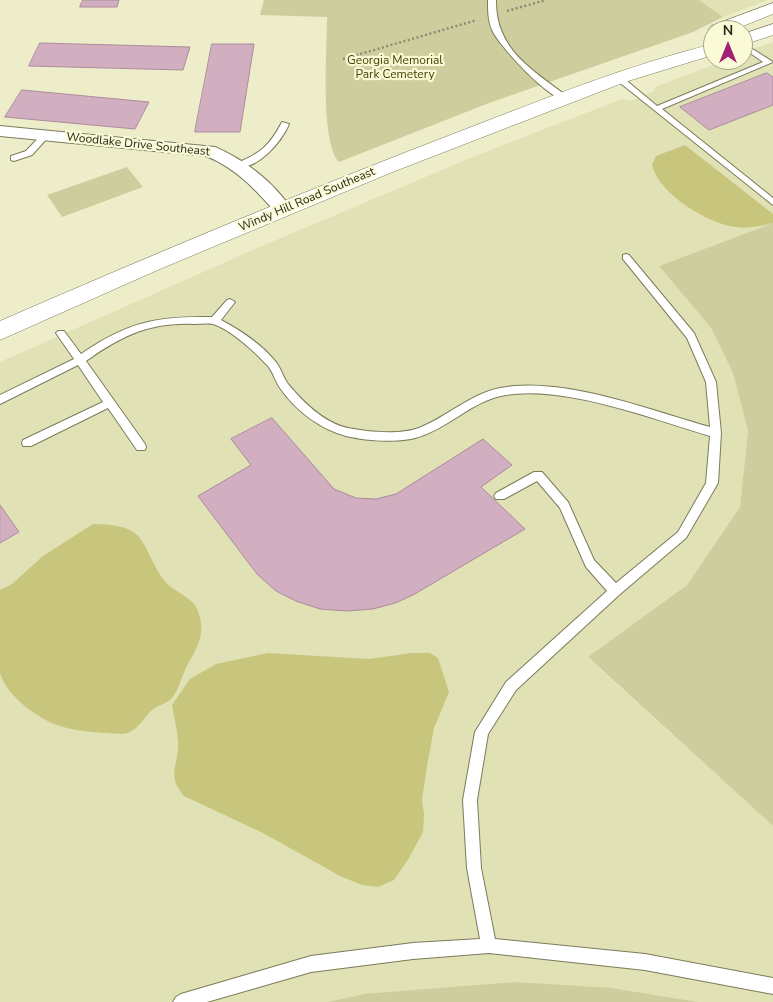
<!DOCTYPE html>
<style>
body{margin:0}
#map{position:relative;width:773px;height:1002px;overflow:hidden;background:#ededc9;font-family:"Nunito Sans",sans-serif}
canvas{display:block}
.north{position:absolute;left:703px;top:20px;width:50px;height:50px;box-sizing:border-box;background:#fafad6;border:1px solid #a6a68b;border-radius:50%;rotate:0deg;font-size:14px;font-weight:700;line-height:20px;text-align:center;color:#28271a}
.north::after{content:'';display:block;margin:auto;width:18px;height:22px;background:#a02173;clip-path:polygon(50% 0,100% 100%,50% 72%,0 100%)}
</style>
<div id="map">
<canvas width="773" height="1002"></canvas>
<div class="north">N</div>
</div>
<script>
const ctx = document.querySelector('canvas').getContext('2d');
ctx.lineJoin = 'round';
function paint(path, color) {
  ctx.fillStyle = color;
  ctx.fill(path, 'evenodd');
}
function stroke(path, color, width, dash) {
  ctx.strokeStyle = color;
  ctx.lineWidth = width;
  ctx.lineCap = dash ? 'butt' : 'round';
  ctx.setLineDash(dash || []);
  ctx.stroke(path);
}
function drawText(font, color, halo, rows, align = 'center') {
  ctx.font = font + ' "Nunito Sans",sans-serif';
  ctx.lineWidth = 4.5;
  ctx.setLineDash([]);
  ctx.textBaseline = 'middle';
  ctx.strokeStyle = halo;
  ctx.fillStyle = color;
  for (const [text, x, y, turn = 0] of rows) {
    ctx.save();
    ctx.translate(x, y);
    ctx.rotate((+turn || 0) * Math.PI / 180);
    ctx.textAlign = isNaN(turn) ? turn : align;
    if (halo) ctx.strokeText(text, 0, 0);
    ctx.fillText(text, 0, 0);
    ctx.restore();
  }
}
paint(new Path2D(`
 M699 0H768L723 17Z
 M773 42V223L659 266 711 328 733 373 748 431 740 507 687 585 588 658 773 826V1002H614L364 994 327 1002H0V362L262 246 480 154 622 99 630 101 655 91V87L726 60H743V53Z`), '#e1e1b6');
paint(new Path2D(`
 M264 0H699L723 17 693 32 489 103 339 162C320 142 327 48 327 17L260 15Z
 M127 167 143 187 62 217 47 195Z
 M773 223V826L588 657 687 585 740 507 748 431 733 373 711 328 659 266Z
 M515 982 611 988 698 1002H327L364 994Z`), '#cecd9e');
paint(new Path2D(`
 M685 145 773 214V223C760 226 748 229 735 227 707 223 659 194 652 165L656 156Z
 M93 524C149 525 138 541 163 579 172 592 193 596 198 611 207 636 196 648 186 668 181 678 179 689 172 698 167 704 158 705 152 710 144 717 140 728 128 733 122 735 112 733 106 733 90 732 69 730 54 724 34 715 7 696 0 673 0 667 0 657 0 651 0 630 0 610 0 590L12 584 43 556Z
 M268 653 369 659 412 653H430L438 658 449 692 434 728 427 766 422 800 424 814 423 832 409 858 394 880 378 887 362 885 340 876 263 833 184 796C165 774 180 764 178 740 177 729 174 717 172 705L190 679 216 664Z`), '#c8c67c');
const building = new Path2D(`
 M83 0H119L117 7H80Z
 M40 43 190 47 183 70 29 66Z
 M212 44H254L240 132H195Z
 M767 73 773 77V105L709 130 680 107Z
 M22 90 149 102 135 129 5 117Z
 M272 418 334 489 356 498 376 499 396 494 483 439 512 465 481 487 525 529 413 595 395 603 373 609 347 611 320 609 296 601 276 591 257 574 198 496 251 465 231 439Z
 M0 505 19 532 0 543Z`);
paint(building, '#d1aec0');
stroke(building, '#ac8b9c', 1);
const lane = new Path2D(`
 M488 0H496C495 49 532 70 567 96V100C551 102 499 46 492 30 488 20 488 11 488 0Z
 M743 43 773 62 662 109 773 198V205L614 78 621 76 657 106 763 62 743 48Z
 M282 122 289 124C282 141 258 170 237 167V163C261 153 270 145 282 122Z
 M43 133 50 135 32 155 14 161 11 160V156L26 151Z
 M626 254 629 255 694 333 716 382 721 433 718 483 686 538 619 595 516 690 488 734 477 800 481 868 495 939 645 954 773 978V994L645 970 489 953 413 959 311 972 207 1002H173L176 997 181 994 311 956 413 943 480 939 467 868 463 800 475 732 506 682 607 591 586 567 560 508 537 481 504 499H496L494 496 496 493 534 472H542L568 502 594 560 616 583 678 532 706 483 710 436C652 419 560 383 501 396 473 402 451 425 424 435 403 444 367 441 346 436 320 429 295 410 280 388 275 381 273 371 267 365 255 352 230 329 213 324 207 323 200 324 194 324 150 322 121 336 86 361L145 444 146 447 145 450H137L108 408 31 446H23L22 443 23 440 103 402 78 365 0 404V395L74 359 56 333 58 331H64L81 354C127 322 157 316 212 317L227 300 230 299 235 302 221 320C240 330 261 344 275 361 281 368 283 377 288 384 303 402 324 423 348 428 367 432 400 435 419 428 447 417 470 394 500 388 563 376 649 410 710 427L706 382 687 338 623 259V255Z`);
const street = new Path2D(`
 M0 126 215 147C245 160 274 182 292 210L289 214 283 216 277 214C256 190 236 168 206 156L0 136Z`);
const secondary = new Path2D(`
 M773 3V14L733 30H713V34L708 30 711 26Z
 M773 24V35L743 45V34Z
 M713 44V55L625 82 390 173 160 269 0 340V321C154 254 309 189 466 129 547 98 628 65 713 44Z`);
stroke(lane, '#7c7b5b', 2);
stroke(street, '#7c7b5b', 2);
stroke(secondary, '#7c7b5b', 1);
stroke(new Path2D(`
 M507 11 546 0
 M343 59 477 20`), '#8c8b73', 2.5, [2, 2.5]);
paint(lane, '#fff');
paint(street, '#fff');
paint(secondary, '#fff');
drawText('12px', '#423f02', '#fafad6', [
 ["Georgia Memorial",395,61],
 ["Park Cemetery",395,75]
]);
drawText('12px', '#28271a', '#fafad6', [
 ["Woodlake Drive Southeast",138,145,6],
 ["Windy Hill Road Southeast",307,200,-23]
]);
</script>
